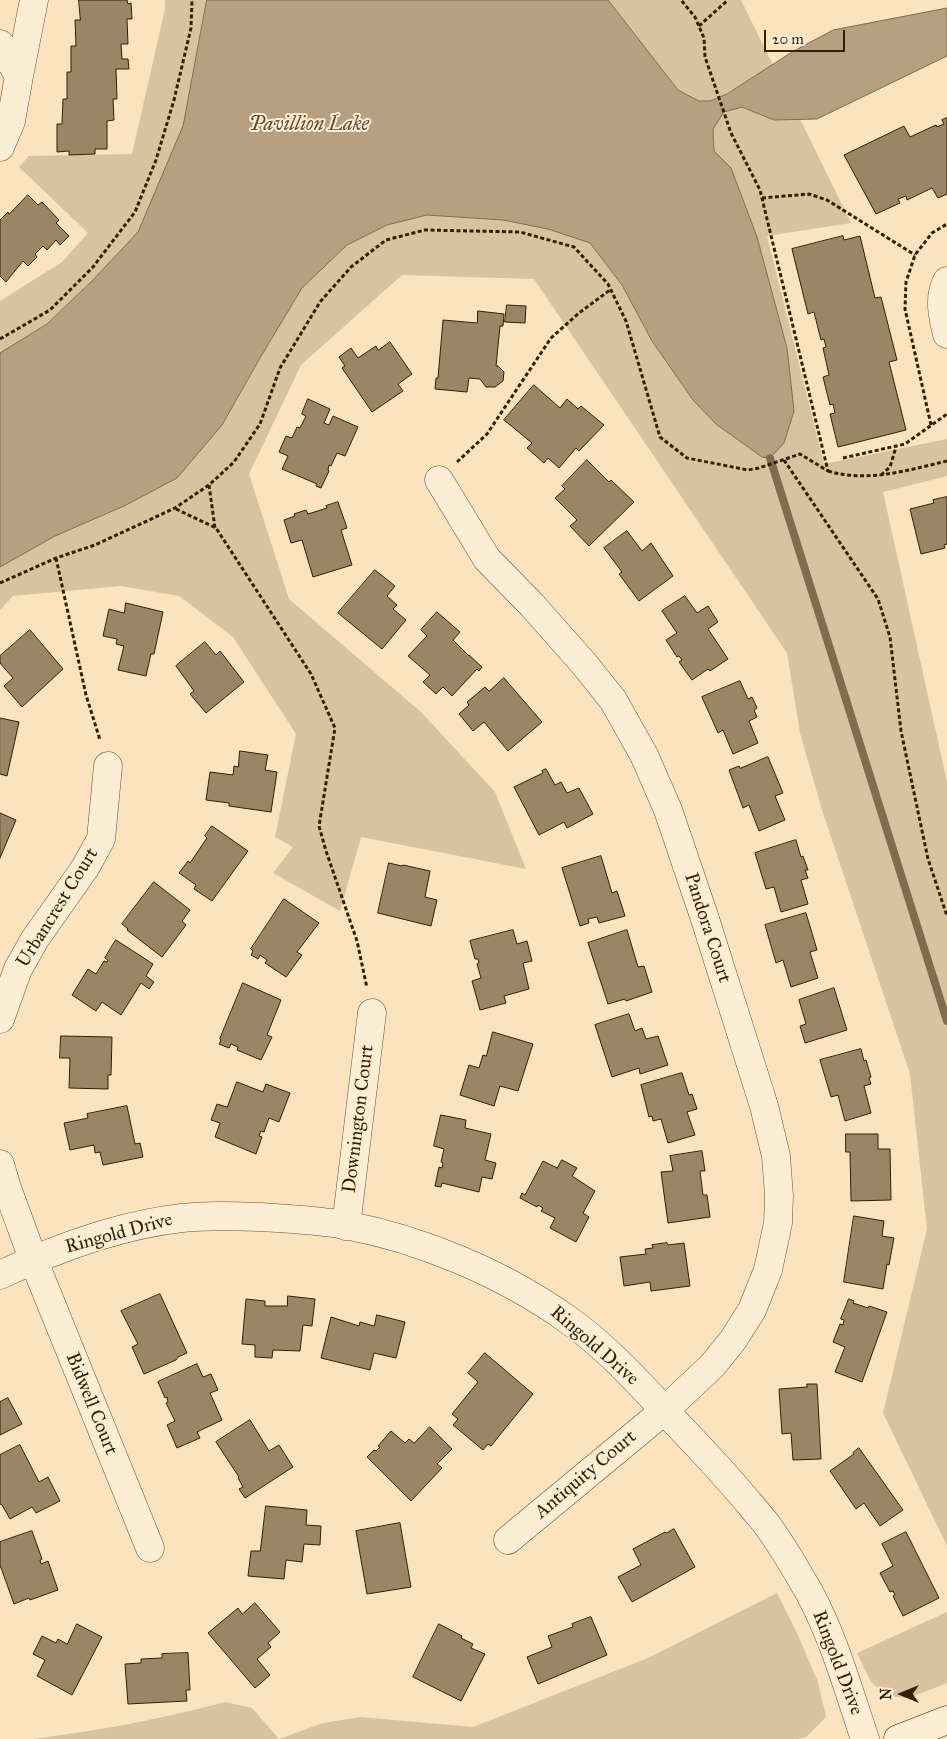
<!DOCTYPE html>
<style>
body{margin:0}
#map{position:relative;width:947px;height:1739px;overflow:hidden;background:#fbe3bf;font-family:"IM FELL Great Primer",serif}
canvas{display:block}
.north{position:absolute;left:877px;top:1669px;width:50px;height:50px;-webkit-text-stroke:4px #fcedd5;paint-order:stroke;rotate:270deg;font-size:14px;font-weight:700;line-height:20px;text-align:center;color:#321f04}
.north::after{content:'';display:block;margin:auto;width:18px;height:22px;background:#321f04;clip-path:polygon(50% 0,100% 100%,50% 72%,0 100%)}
.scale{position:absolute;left:764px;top:30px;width:81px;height:22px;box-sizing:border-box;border:2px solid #321f04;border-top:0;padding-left:6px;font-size:15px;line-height:18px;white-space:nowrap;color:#321f04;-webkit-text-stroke:4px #fcedd5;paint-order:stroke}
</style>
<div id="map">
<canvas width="947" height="1739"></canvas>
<div class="north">N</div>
<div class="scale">20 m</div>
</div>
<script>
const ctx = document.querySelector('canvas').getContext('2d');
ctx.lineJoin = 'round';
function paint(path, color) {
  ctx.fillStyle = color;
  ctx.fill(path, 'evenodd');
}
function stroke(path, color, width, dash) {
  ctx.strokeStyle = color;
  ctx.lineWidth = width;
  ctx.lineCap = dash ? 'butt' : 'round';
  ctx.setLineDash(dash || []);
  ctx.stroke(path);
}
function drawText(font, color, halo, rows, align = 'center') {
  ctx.font = font + ' "IM FELL Great Primer",serif';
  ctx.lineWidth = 4;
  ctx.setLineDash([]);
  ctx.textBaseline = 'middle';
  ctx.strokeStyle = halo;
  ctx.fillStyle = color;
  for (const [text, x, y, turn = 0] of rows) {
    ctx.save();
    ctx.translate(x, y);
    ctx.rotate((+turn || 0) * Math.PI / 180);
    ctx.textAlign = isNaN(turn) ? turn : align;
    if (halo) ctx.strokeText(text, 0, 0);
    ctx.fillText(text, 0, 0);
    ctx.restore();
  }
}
paint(new Path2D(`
 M165 0H207V4L183 126 138 232 92 281 47 324 0 353V301L62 262 88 233 19 167 29 156 132 154 165 9Z
 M608 0H741L773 65 727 94 709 101H699L678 90Z
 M742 107 774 120 800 119 851 223 767 236 824 464 947 439V476L883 492 947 782V1546L883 1413 927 1229 910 1074 822 810 800 733 787 653 534 279 402 275 301 365 249 474 289 599 421 712 495 792 526 869 361 837 340 911 273 873 293 847 275 837 296 734 233 637 179 596 121 586 13 596 0 610V567L55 536 124 506 222 425 260 358 302 288 347 245 387 225 427 215 503 220 548 229 590 243 622 285 652 341 693 400 716 424 762 457 787 348 757 237 731 168 714 151 713 129 719 118 724 112Z
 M777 1593 797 1633 818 1682 826 1717 806 1737 798 1739H279L323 1723 361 1717 473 1727 648 1658Z
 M947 1612V1683L909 1698 888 1696 871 1682 857 1653Z
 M225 1702 252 1708 279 1739H32C97 1731 162 1719 225 1702Z`), '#d9c29f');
const water = new Path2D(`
 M207 0H608L678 90 699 101H710L727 94 792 52 833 30 947 8V56L817 119 774 120 742 107 724 112 713 129 714 151 731 168 757 237 787 348 794 411 784 443 770 458 762 457 716 424 693 400 652 341 622 285 590 243 548 229 503 220 427 215 387 225 347 245 302 288 260 358 222 425 177 478 124 506 55 536 0 567V353L47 324 92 281 138 232 183 126Z`);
paint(water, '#b7a07f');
stroke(water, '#826c4e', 1);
stroke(new Path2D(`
 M770 458 947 1021`), '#826c4e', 8);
const building = new Path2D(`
 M79 0H127L128 4 131 3 132 19H127L128 44H121L122 59H128L129 69H116L117 99H113L114 120 107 121V149H95V154L69 155V151L57 152V124H62L63 99H67V72H71V46H76L75 20H80Z
 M947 118V194L938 198 932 188 907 200 906 196 898 199 900 203 876 214 844 155 904 126 910 137 936 125 937 127 944 124 942 120Z
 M28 195 38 205 42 202 59 220 56 223 69 236 60 245 56 240 47 250 43 246 35 254 37 257 28 266 23 261 6 282 0 276V220L8 212 9 214Z
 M843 236 844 240 860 236 875 298 881 297 897 360 889 362 906 430 838 447 830 414 835 413 833 404 830 405 823 377 829 375 823 348 826 347 824 339 821 340 814 312 808 314 792 249Z
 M507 305 526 306 525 323 505 322Z
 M478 311 504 314 503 326H500L496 366H498L504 372 503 381 495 387H486L480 379 469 378 467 392 435 389 436 378H438L443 320 477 323Z
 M390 342 412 374 398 384 403 391 372 412 342 368 345 366 339 357 351 348 358 358 376 346 378 350Z
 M534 385 560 408 567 399 578 409 581 406 604 425 579 451 576 448 559 468 548 458 544 463 527 448 532 443 504 420Z
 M308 399 330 409 324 423 329 425 333 416 358 427 345 456 337 453 331 466 329 465 328 470 329 471 321 488 316 486 317 484 282 469 288 456 279 452 286 436 292 438 297 427 300 428 306 416 302 414Z
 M587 460 609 482 611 480 634 502 589 546 570 526 577 520 555 498 565 489 562 486Z
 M947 497V544L944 545 945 548 921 554 910 509 934 503 933 500Z
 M338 502 347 528 341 530 352 565 313 577 302 540 291 543 284 520 295 516 294 514 306 510 308 514 327 508 326 506Z
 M627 531 642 551 651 543 673 576 639 601 619 574 622 572 604 548Z
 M375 570 395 586 387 596 397 605 393 609 406 620 382 649 338 613Z
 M685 596 697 613 708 606 718 622 708 629 728 659 710 671 708 669 692 680 679 662 682 660 679 656 677 657 666 640 677 633 662 611Z
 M126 603 163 612 154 654H151L146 676 118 670 124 646 116 644 117 639 103 636 109 609 124 613Z
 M437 612 460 632 453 640 469 656V655L482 667 479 671 477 669 452 696 443 687 436 694 423 682 430 675 408 656 427 636 421 630Z
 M30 630 63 669 22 707 4 686 13 678 0 663V656Z
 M205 642 216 655 220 651 244 682 206 713 190 694 194 691 176 666Z
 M504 678 542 722 508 751 484 722 473 731 459 714 469 705 467 702 485 687 489 691Z
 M740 681 748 699 752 697 757 708 754 710 757 717 749 721 758 743 733 754 723 730 718 733 702 697Z
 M0 718 19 722 7 776 0 774Z
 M240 751 268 755 265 770 277 772 271 812 229 806V803L206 800 210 772 233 775 234 766 238 767Z
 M768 757 783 793 775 796 785 820 759 831 749 805 743 808 729 770 739 766 740 768Z
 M546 769 555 785 561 782 567 793 579 788 593 814 567 828 564 822 539 835 514 787 543 773 542 771Z
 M0 813 16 820 0 858Z
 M212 826 248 851 212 901 194 889 196 885 179 873 188 861 190 863 207 838 205 836Z
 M796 840 801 857 803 856 808 870H805L808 878 801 880 808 904 781 912 774 887 766 889 755 853Z
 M601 856 612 893 617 891 625 916 599 923 597 917 588 919 589 923 580 926 562 868Z
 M389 863 402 866 403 865 430 871 425 897 437 900 431 926 378 913Z
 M154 882 190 910 182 921 186 925 162 957 127 930 128 929 122 924Z
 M284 899 319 923 297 952 302 955 286 977 265 963 267 960 260 955 258 959 251 955 253 951 251 949Z
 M806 913 817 950 810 952 818 978 791 987 783 960 776 963 765 925Z
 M513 930 517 944 527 941 532 961 523 963 529 989 504 996 506 1003 480 1010 472 981 481 978 477 964 479 963 478 959H475L470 941Z
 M627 930 638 967 644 966 652 992 626 1001 625 999 608 1004 588 943Z
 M116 940 153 964 146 976 154 982 149 989 141 983 121 1015 102 1002 96 1011 72 995 88 969 96 974 104 961 107 962 108 960 105 958Z
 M243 983 281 1000 267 1035 272 1037 261 1060 237 1050 238 1047 231 1044 229 1048 219 1044 221 1040 220 1039Z
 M834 988 847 1030 805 1043 800 1026 806 1024 799 1000Z
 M629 1014 635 1031 642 1028 646 1039 658 1036 668 1065 640 1074 639 1068 612 1077 595 1025Z
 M493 1032 533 1044 518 1091 500 1086 494 1106 460 1095 469 1065 479 1068 483 1055 486 1056Z
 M61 1036 112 1037 111 1075H108V1089L69 1088 70 1058H60Z
 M861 1049 864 1061 866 1060 871 1077 869 1078 871 1084 864 1086 871 1113 845 1121 838 1095 831 1097 820 1060Z
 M682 1073 689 1095 692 1094 697 1109 687 1112 695 1135 668 1143 661 1119 653 1121 652 1116 649 1117 641 1085Z
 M237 1082 263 1092 266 1084 290 1093 279 1122 269 1118 264 1132 261 1131 259 1136 262 1137 256 1154 215 1137 220 1123 211 1120 217 1104 227 1107Z
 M127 1106 135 1144 140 1143 143 1157 103 1165 100 1152 95 1153 94 1145 70 1150 64 1123 88 1118 87 1114Z
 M441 1115 466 1120 465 1128 491 1134 485 1160 496 1163 492 1179 482 1177 479 1192 442 1183 441 1187 435 1186 439 1167 442 1168 443 1163 441 1162 444 1149 434 1146Z
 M846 1134H878V1149H890L891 1200 851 1201 850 1152H846Z
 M702 1151 705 1171H700L703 1195H707L710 1217 668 1223 661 1172 673 1171 670 1156Z
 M562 1160 577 1168 572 1176 595 1191 583 1213 589 1217 576 1242 550 1228 555 1218 541 1211 543 1208 538 1205 537 1207 520 1198 522 1193 525 1195 543 1161 557 1168Z
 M854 1216 884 1221 882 1236 894 1238 889 1265 887 1264 883 1289 844 1282Z
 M667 1243 668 1245 684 1243 690 1286 651 1291 650 1282 624 1286 620 1257 646 1254 645 1249 653 1248 652 1245Z
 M160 1294 187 1353 178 1357 176 1360 144 1374 132 1347 138 1344 121 1311Z
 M288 1296 315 1299 312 1326 303 1325 300 1351 273 1350 272 1358 255 1357V1345L242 1344 246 1299 265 1301V1306H287Z
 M849 1299 854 1301 853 1303 868 1308 869 1306 887 1312 862 1382 835 1372 845 1347 833 1342 840 1324 843 1325 844 1320 841 1319Z
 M377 1315 405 1322 396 1358 374 1353 370 1370 321 1358 331 1317 359 1326 360 1322 374 1326Z
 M485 1353 533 1394 491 1446 488 1444 483 1450 453 1425 458 1419 452 1414 478 1382 468 1373Z
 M197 1364 203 1377 211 1374 218 1390 210 1393 222 1420 197 1432 200 1438 177 1448 167 1425 175 1421 166 1403 168 1402 167 1397 165 1398 158 1382Z
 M807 1384H817L821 1459 793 1460 791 1433 782 1434 779 1389 807 1387Z
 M8 1398 22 1424 0 1435V1402Z
 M250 1420 269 1451 279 1445 293 1467 245 1498 239 1489 243 1487 238 1478 239 1477 216 1442Z
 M430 1427 452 1449 437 1464 442 1468 411 1501 367 1457 374 1450 376 1451 380 1447 378 1446 391 1431 405 1443 409 1439 414 1443Z
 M20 1445 39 1482 48 1477 60 1501 36 1513 32 1507 10 1519 2 1505 0 1504V1455Z
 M859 1448 903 1510 880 1526 864 1503 856 1509 830 1471 854 1454 853 1453Z
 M266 1506 307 1510 306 1525 321 1526 320 1545 304 1544 302 1562 286 1560 284 1579 248 1576 251 1551H260Z
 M400 1523 411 1587 367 1594 356 1531Z
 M674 1529 695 1567 632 1602 618 1577 641 1565 633 1549 665 1532 666 1533Z
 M32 1531 42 1559 40 1560 41 1564 48 1561 58 1590 30 1600 29 1598 14 1604 0 1565V1542Z
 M906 1532 939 1598 903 1616 893 1596 895 1595 893 1591 890 1592 880 1573 893 1566 882 1544Z
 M255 1603 280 1632 268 1643 271 1647 257 1659 270 1675 255 1688 208 1633 238 1608 242 1614Z
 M591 1617 607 1655 538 1684 527 1657 552 1647 548 1636 573 1627 572 1624Z
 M77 1624 102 1637 72 1695 37 1676 45 1660 33 1654 42 1636 56 1643 58 1639 67 1644Z
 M439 1624 462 1636 461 1638 473 1644 471 1648 485 1654 461 1701 413 1677Z
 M188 1653 190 1690H186L187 1701 128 1704 125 1664 141 1663V1659L162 1658V1654Z`);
paint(building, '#9b8565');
stroke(building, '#321f04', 1);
const street = new Path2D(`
 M0 44 19 76 34 0
 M0 147 11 121 19 76
 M947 281C938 297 943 318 947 334
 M439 480 487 559 532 605 585 665 613 700 644 755 668 810 705 919 764 1106 776 1156 779 1196 778 1223 768 1270 752 1310 733 1340 712 1366 665 1410 508 1540
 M0 1019 18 969 35 939 85 868 101 839 108 766
 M0 1164 6 1185 33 1259 150 1548
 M346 1226 372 1013
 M0 1275C57 1248 119 1225 182 1218 209 1215 234 1216 261 1217 289 1219 317 1220 345 1225 421 1239 504 1274 567 1319 610 1349 645 1390 681 1428 704 1452 727 1477 749 1503 756 1512 764 1520 770 1529 784 1549 797 1571 809 1592 834 1638 848 1689 865 1739`);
const secondary = new Path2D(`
 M898 1739 947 1720`);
stroke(street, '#645033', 29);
stroke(secondary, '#321f04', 29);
stroke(new Path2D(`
 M699 26 728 0
 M762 198 809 194 827 200 915 255
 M0 339 50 310 93 267 135 212 156 160 174 100 191 28 192 0
 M931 425 905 309 906 282 915 255 932 233 947 224
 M843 458 905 444 947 414
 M784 460 878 599 890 637 901 731 928 859 947 916
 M457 462 487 434 551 338 579 313 610 290
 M828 471C868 483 908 470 947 461
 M881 475 890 467 896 447
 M209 485 215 528
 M176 509 216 528 311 674 335 728 319 826 326 851 357 941 367 988
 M56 558 86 695 100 740
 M0 583 56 558 95 545 175 508 209 485 234 462 260 424 280 368 320 302 351 267 386 240 425 230 520 232 574 247 608 284 626 321 660 437 687 458 748 470 759 468 800 454 828 471 760 190 731 133 705 57 704 38 695 17 681 0`), '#321f04', 3, [4, 2.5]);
stroke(street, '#fcedd5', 28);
stroke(secondary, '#fcedd5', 28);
drawText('19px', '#321f04', '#fcedd5', [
 ["Urbancrest Court",58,908,-58],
 ["Pandora Court",707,928,72],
 ["Downington Court",359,1119,-83],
 ["Ringold Drive",119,1234,-15],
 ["Ringold Drive",594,1346,41],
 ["Bidwell Court",91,1404,68],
 ["Antiquity Court",586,1475,-40],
 ["Ringold Drive",837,1663,69]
]);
drawText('italic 20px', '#614c2f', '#fcedd5', [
 ["Pavillion Lake",309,125]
]);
</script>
